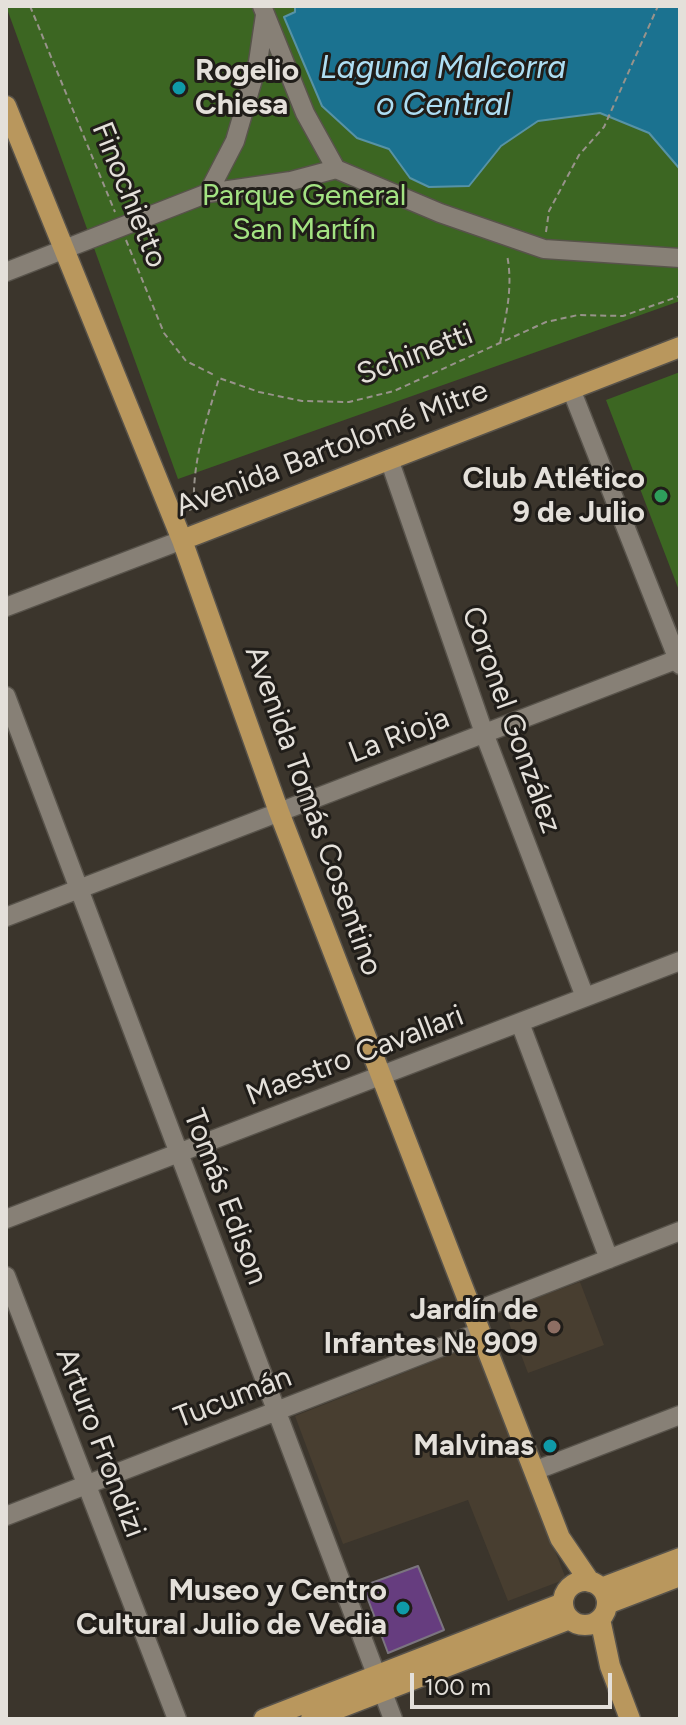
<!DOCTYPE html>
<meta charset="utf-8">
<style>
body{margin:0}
#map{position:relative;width:686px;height:1725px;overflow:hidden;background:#3b352c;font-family:Figtree,sans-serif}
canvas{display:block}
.frame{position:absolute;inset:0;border:8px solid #e4e0da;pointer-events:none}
.scale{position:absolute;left:410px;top:1673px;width:202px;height:36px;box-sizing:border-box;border:4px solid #e4e0da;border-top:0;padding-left:10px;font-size:24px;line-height:28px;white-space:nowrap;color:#e4e0da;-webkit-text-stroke:6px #201d19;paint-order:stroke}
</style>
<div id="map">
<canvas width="686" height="1725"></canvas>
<div class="frame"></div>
<div class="scale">100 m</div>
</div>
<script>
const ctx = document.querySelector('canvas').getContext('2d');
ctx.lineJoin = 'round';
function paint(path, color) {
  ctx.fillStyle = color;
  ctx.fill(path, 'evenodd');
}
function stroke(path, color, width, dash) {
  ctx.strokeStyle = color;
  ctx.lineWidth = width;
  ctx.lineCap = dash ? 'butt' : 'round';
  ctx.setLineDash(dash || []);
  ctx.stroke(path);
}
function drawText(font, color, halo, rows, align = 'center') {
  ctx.font = font + ' Figtree,sans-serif';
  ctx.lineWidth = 6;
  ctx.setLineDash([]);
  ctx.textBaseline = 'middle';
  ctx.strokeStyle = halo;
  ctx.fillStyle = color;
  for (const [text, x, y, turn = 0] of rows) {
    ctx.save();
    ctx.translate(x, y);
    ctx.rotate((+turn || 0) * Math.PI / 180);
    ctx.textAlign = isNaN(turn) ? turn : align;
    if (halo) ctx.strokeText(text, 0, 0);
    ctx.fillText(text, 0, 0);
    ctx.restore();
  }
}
paint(new Path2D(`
 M580 1282 604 1345 528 1373 504 1310Z
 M475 1345 566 1579 508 1601 468 1500 343 1544 295 1416Z`), '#483e30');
paint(new Path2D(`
 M6 6H680V301L178 479Z
 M680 372V593L606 400Z`), '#3c6622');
const water = new Path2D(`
 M295 6H680V215L679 168 649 133 600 113 538 121 501 146 469 186 429 187 410 178 389 149 357 138 322 106 284 17 295 12Z`);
paint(water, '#1b7290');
stroke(water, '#5793a6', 2);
const building = new Path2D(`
 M418 1566 444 1630 388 1653 363 1586Z`);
paint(building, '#663d7f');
stroke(building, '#7b757f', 2);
const minor = new Path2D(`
 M262 6 305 113 336 169 440 213 544 249 680 258
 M208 193 235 141 258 62 265 15
 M6 272 208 193 291 181 336 169
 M571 389 680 665
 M389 459 484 733 585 997
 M6 607 182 540
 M6 696 393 1719
 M6 917 678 659
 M520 1023 609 1259
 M6 1219 680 961
 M6 1276 177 1719
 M473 1312 680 1231
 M534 1471 680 1415
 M6 1516 480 1332`);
const major = new Path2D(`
 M6 106 182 540 279 812 560 1538 590 1582
 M182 540 680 347
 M563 1603a22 22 0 1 1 44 0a22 22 0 1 1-44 0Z
 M601 1588 680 1558
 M607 1604 680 1576
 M600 1619 610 1666 630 1719
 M264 1719 563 1603
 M311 1719 570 1619`);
stroke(minor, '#58534b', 21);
stroke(major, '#58534b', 23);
stroke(new Path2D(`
 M30 6 115 212
 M546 232 549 211 579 155 604 127 658 6
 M126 240 164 333 186 361 216 376
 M500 343C507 314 513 284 507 255
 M189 510 194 508C192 461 206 422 219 378L259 392 302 401 349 402 394 391 546 322 578 315 623 316 680 296`), '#98938b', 2, [6, 4]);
stroke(minor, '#878076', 18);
stroke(major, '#b9975d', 20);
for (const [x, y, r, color] of [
 [179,88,8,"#0f9aa8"],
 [661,496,8,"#2e9e5b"],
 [554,1327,8,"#8d6e63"],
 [550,1446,8,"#0f9aa8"],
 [403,1608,8,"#0f9aa8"]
]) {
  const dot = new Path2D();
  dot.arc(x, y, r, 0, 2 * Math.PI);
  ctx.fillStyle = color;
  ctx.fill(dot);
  stroke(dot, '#201d19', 3);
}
drawText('bold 30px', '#e4e0da', '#201d19', [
 ["Rogelio",195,71,"left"],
 ["Chiesa",195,105,"left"],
 ["Club Atlético",645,479],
 ["9 de Julio",645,513],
 ["Jardín de",538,1310],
 ["Infantes № 909",538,1344],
 ["Malvinas",534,1446],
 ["Museo y Centro",387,1591],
 ["Cultural Julio de Vedia",387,1625]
], 'right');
drawText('30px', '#e4e0da', '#201d19', [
 ["Finochietto",129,195,68],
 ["Schinetti",415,355,-21],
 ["Avenida Bartolomé Mitre",332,449,-21],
 ["Coronel González",511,720,70],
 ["La Rioja",399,736,-21],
 ["Avenida Tomás Cosentino",313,811,70],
 ["Maestro Cavallari",355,1056,-21],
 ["Tomás Edison",225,1197,69],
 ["Tucumán",233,1398,-21],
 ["Arturo Frondizi",100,1443,69]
]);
drawText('30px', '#a3e382', '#201d19', [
 ["Parque General",304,196],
 ["San Martín",304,230]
]);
drawText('italic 32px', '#aedef3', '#201d19', [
 ["Laguna Malcorra",443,69],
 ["o Central",443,106]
]);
</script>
